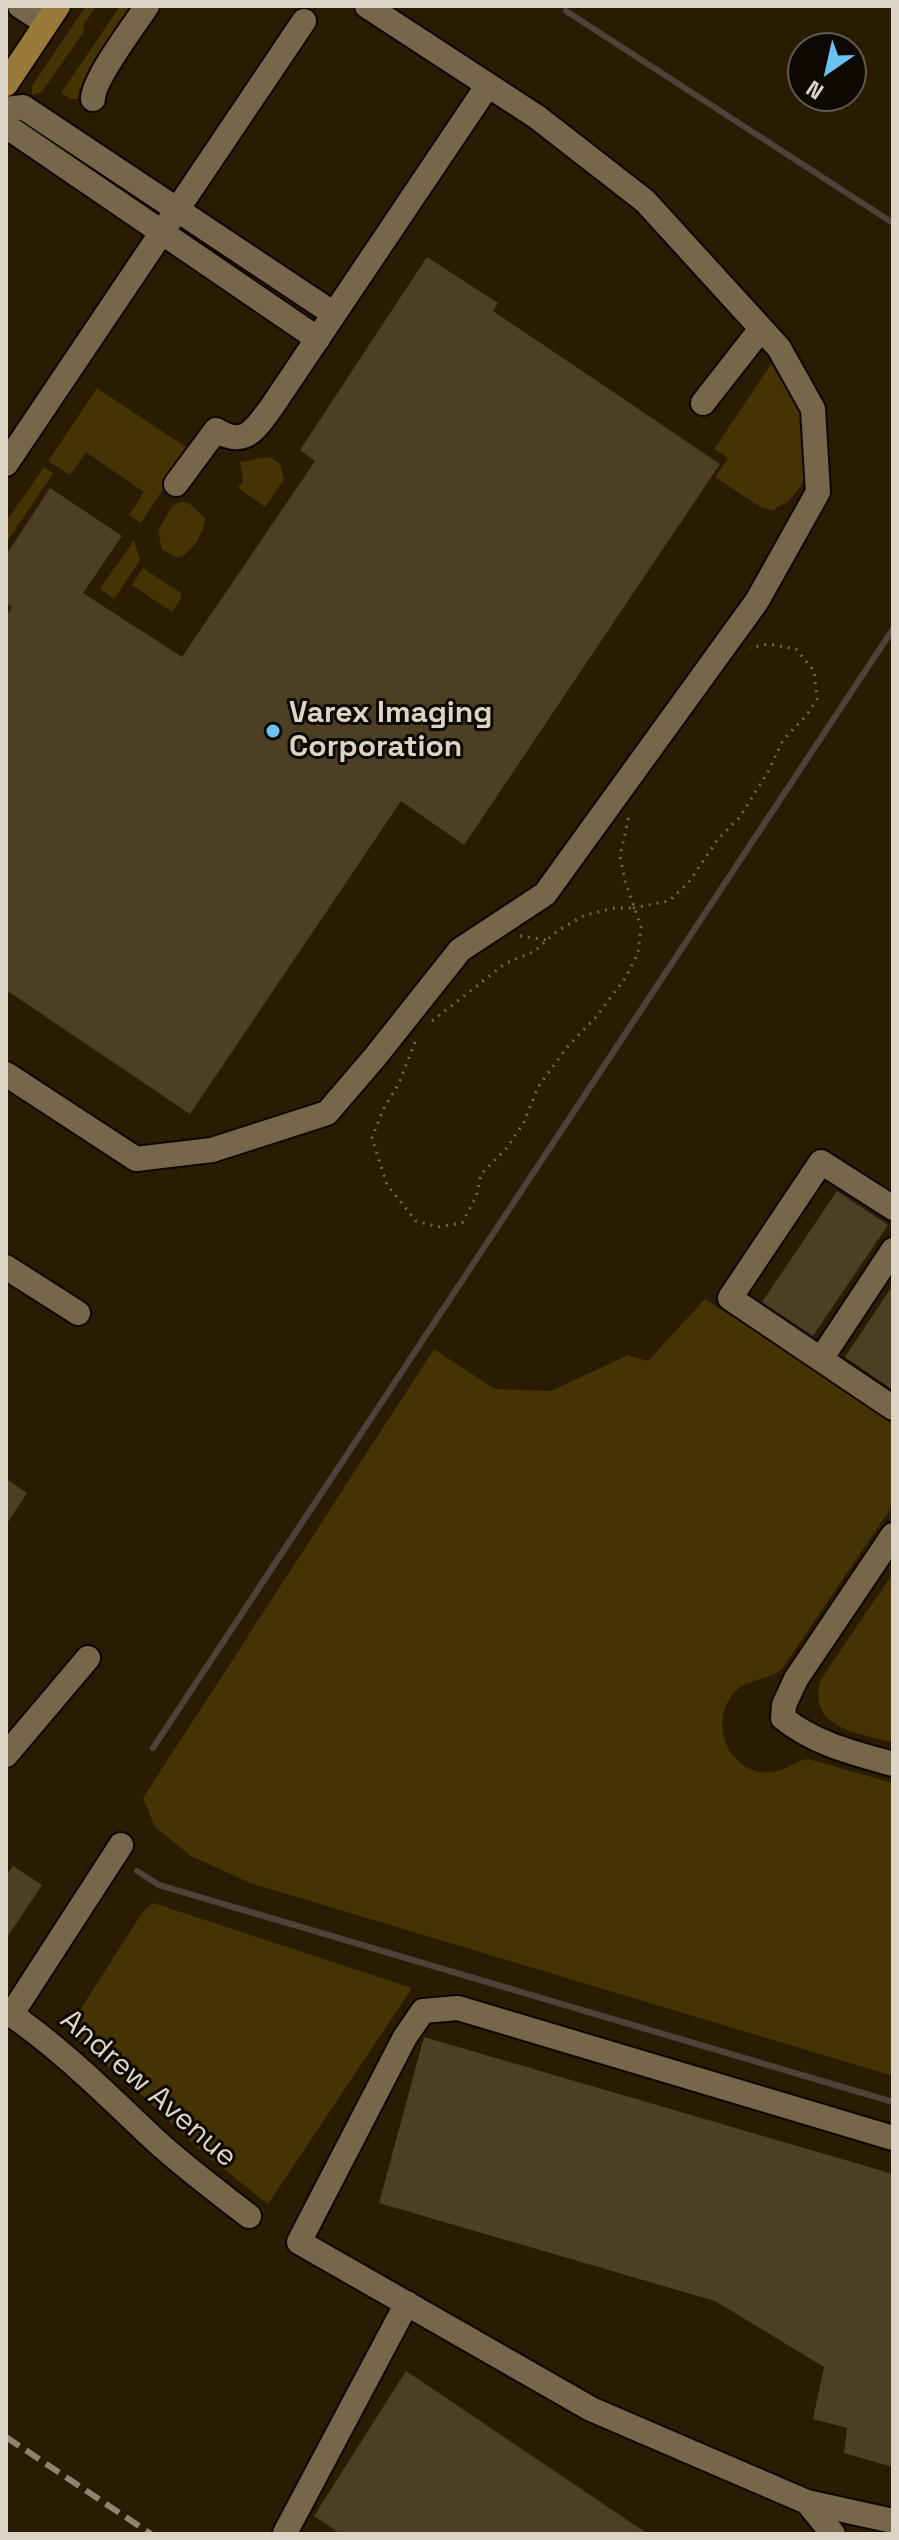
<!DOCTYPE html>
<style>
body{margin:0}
#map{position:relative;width:899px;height:2540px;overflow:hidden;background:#291c02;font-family:"Space Grotesk",sans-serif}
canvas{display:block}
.frame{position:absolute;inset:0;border:8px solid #dcd4c4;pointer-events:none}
.north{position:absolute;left:787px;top:32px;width:80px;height:80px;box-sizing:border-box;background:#0d0801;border:2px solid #605a4f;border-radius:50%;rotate:214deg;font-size:22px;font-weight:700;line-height:32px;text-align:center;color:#dcd4c4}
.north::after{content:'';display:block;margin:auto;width:28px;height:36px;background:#6bc3f2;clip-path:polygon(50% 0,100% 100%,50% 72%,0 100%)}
</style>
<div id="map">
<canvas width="899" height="2540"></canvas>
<div class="frame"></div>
<div class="north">N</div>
</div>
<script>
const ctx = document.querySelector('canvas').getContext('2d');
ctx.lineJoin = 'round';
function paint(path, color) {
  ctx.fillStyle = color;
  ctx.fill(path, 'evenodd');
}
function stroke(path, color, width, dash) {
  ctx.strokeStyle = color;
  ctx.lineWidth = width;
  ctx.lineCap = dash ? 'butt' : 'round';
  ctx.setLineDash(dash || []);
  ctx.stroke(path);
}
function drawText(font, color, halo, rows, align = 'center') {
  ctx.font = font + ' "Space Grotesk",sans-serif';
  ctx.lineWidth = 6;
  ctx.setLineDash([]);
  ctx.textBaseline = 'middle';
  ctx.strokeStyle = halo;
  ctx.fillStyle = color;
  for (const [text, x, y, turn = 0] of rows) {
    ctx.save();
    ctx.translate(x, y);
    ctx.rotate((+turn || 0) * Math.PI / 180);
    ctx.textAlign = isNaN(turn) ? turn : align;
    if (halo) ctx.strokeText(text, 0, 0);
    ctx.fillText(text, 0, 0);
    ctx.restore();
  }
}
paint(new Path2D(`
 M86 6H97L83 25 84 31 42 92 32 95V86Z
 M120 6H135L79 90 78 99H71L61 93Z
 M773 361 793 391 803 421 806 473 800 487 788 502 772 510 762 508 715 477 728 458 714 449Z
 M97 388 189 449 141 523 129 515 144 492 86 452 70 475 48 461Z
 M270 457 280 464 284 479 265 507 238 488 243 481 240 462Z
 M44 467 53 473 6 543V522Z
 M182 501 190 504 205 518C205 532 191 555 177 558L162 549 158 531 172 506Z
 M134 540 140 560 114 599 100 589Z
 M143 568 181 593V598L172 612 132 585Z
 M705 1299 893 1421V1505L782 1669C768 1681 744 1679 733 1694 707 1725 731 1778 774 1772 786 1770 796 1760 808 1759L893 1783V2076L250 1883 191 1856 155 1827 143 1798 434 1349 495 1389 551 1391 628 1355 648 1361Z
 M893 1573V1743C860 1733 808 1729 820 1681Z
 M153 1903 412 1988 268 2204 202 2152 148 2101 67 2030 144 1910Z`), '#463303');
stroke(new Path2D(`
 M566 11 893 223
 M153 1748 893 629
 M137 1871 159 1885 893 2102`), '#4d433b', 6);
paint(new Path2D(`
 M427 257 498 303 493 311 720 464 464 845 401 801 190 1114 6 990V617L12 607 6 603V555L50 488 122 536 83 593 182 657 315 461 300 450Z
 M837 1191 888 1225 813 1336 762 1302Z
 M893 1285V1390L845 1357Z
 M6 1479 27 1493 6 1525Z
 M13 1866 42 1885 6 1939V1876Z
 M424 2037 893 2174V2467L844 2453 847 2428 813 2419 824 2367 715 2301 379 2203Z
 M406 2371 648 2534H341L314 2516Z`), '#4d3f24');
const minor = new Path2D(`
 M20 6 46 23
 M93 99C93 79 134 26 147 6
 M6 109 23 107 334 314
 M6 118 9 128 318 339
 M703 403 761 329
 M6 464 304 21
 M176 484 216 430C245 448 254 430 271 408L488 85
 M6 1074 136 1159 212 1150 327 1113 375 1057 460 950 545 894 757 601 818 492 813 409 779 348 645 201 537 117 367 6
 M893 1208 821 1162 730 1298 893 1408
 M6 1267 78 1313
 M821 1359 893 1250
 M893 1535 796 1679 784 1705 783 1718C815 1744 854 1753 893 1764
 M6 1755 88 1658
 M6 2011C61 2048 106 2094 154 2139 184 2167 217 2191 249 2216
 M11 2015 121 1845
 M893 2138 458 2008 423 2011 405 2037 299 2242 591 2409 807 2502 893 2521
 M807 2502 833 2534
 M287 2534 285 2533 407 2303`);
const major = new Path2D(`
 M6 84 58 6`);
stroke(minor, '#110600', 28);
stroke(major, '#110600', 28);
stroke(new Path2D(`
 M633 908 669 901 689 882 718 839 740 817 754 794 767 774 783 740 806 716 817 699 814 671 796 649 768 644 750 648
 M520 936 548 940
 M432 1021 506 963 535 951 557 931 585 915 615 908H633
 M415 1042 399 1083 383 1110 372 1138 387 1185 416 1221 438 1227 462 1223 476 1197 481 1174 507 1148 524 1122 538 1087 568 1046 596 1017 626 977 638 953 641 927 625 881 620 856 629 816`), '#70654f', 3, [2, 6]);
stroke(minor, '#76674b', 24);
stroke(major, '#987a3a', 24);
stroke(new Path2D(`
 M6 2437 151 2534`), '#8e8470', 6, [16, 8]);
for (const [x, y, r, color] of [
 [273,731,8,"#6bc3f2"]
]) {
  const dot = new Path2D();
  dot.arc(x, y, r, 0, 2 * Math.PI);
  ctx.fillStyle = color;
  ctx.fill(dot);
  stroke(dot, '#0d0801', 3);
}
drawText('bold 30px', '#dcd4c4', '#0d0801', [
 ["Varex Imaging",289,714],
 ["Corporation",289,748]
], 'left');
drawText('30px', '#dcd4c4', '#0d0801', [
 ["Andrew Avenue",148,2089,41]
]);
</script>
